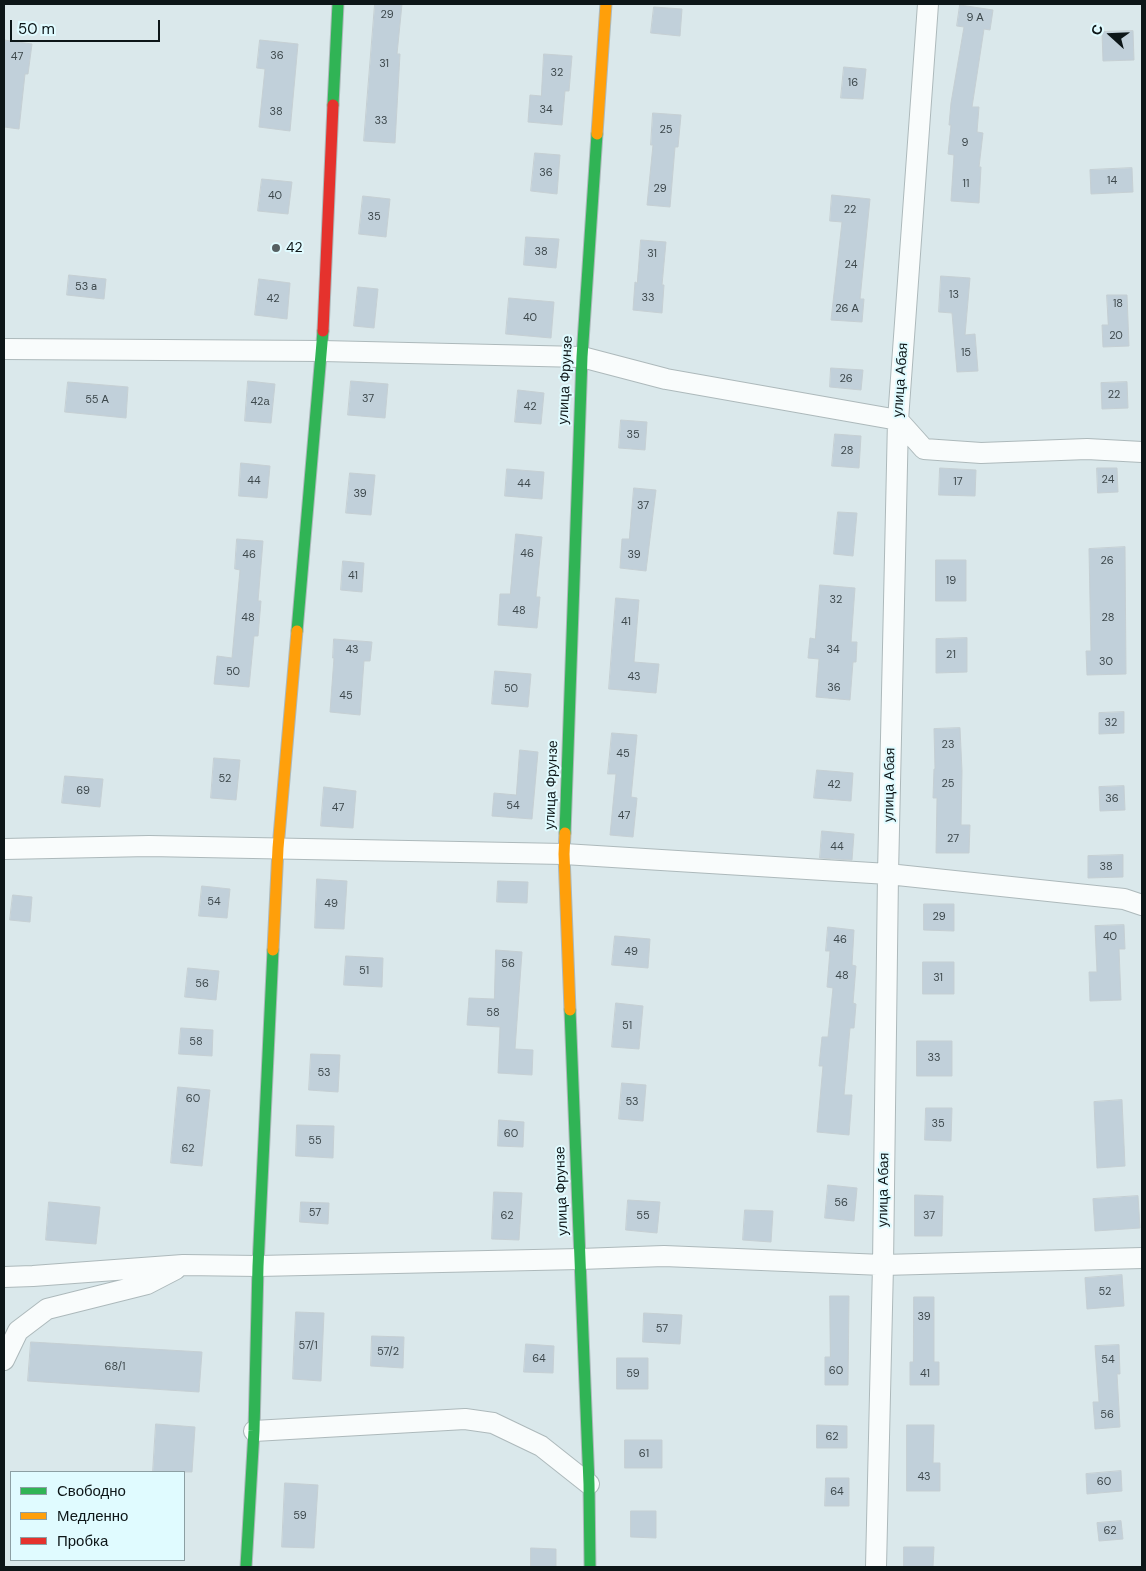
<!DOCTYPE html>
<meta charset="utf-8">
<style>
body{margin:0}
#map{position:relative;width:1146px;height:1571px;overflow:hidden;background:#dae8eb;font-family:"DM Sans",sans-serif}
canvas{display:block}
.frame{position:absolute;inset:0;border:5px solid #0d1618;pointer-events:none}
.legend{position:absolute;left:10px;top:1471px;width:175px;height:90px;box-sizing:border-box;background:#e0fbff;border:1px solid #8c9fa3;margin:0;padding:6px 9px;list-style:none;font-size:15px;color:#0d1618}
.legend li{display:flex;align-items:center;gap:10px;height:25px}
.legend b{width:25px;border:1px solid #8c9fa3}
.north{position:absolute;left:1086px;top:10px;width:50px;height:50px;-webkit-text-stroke:4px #e0fbff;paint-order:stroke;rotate:290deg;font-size:14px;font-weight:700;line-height:20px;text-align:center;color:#0d1618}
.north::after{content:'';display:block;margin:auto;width:18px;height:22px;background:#0d1618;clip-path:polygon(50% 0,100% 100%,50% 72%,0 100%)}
.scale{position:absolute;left:10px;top:20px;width:150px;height:22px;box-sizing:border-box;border:2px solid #0d1618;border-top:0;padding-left:6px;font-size:15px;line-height:18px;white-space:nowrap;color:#0d1618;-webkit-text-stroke:4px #e0fbff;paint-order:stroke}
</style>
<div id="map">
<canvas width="1146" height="1571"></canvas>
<div class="frame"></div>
<ul class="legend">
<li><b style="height:6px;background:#30b455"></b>Свободно</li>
<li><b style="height:6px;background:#ff9f0a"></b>Медленно</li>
<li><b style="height:6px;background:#e5322d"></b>Пробка</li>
</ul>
<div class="north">С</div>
<div class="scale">50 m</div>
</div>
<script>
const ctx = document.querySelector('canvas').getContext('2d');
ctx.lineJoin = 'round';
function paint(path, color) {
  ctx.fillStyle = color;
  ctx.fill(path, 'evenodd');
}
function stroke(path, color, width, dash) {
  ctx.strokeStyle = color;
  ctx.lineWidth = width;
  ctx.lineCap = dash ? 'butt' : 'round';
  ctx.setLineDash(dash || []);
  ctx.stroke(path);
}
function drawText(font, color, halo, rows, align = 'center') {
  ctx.font = font + ' "DM Sans",sans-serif';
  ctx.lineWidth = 4;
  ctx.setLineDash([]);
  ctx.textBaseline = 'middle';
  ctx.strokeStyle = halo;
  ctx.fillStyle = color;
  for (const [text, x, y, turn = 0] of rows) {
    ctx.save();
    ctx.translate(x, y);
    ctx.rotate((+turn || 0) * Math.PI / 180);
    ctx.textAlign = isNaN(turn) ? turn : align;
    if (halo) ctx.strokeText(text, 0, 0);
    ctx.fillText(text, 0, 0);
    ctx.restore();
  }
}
const building = new Path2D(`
 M375 4H402L397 54H400L395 143 364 141Z
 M960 5 993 10 990 30 984 29 972 107H979L977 132 983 133 979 167H981L979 203 951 201 954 155 948 154 951 125H949L951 103 964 27 957 26Z
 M654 7 682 9 680 36 651 33Z
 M1133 31 1134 60 1103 61 1102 32Z
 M4 40 32 44 28 74H25L19 129 4 127Z
 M260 40 298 44 290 131 259 127 265 69 257 68Z
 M544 54 572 56 569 91H565L562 125 528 122 530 95 541 96Z
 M844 67 866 69 863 99 841 98Z
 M653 113 681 115 678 147H675L670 207 647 205 653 145H651Z
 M535 153 560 155 557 194 531 191Z
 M1132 168 1133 192 1091 194 1090 170Z
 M262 179 292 182 288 214 258 211Z
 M832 195 870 199 860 299H864L862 322 831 320 842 222 830 221Z
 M363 196 390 199 386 237 359 234Z
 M526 237 559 239 556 268 524 265Z
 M641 240 666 242 662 285H664L662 313 633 310 635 282 637 283Z
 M69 275 106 279 104 299 67 295Z
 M941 276 970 278 965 335 975 334 978 371 957 372 952 313 939 312Z
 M259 279 290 283 287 319 255 315Z
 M358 287 378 289 374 328 354 326Z
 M1107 295H1127L1129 346 1103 347 1102 325H1108Z
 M509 298 554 302 551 338 506 334Z
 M831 368 863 370 861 390 830 387Z
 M248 381 275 384 271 423 245 421Z
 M351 381 388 384 385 418 348 415Z
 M68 382 128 387 126 418 65 412Z
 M1127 382 1128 408 1102 409 1101 383Z
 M518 390 544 393 541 424 515 422Z
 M621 420 647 422 645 450 619 448Z
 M835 434 861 436 859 468 832 466Z
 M241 463 270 466 267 498 239 496Z
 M940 468 976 470 975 496 939 495Z
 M1097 468H1117L1118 492 1098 493Z
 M507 469 544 472 542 499 505 496Z
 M350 473 375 475 371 515 346 513Z
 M634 488 656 490 646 571 620 568 622 539H629Z
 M838 512 857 513 853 556 834 554Z
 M516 534 542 537 536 597H540L537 628 498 625 500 594H510Z
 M237 539 263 541 258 601H261L258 636H254L249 687 214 684 217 656 232 658 240 570 235 569Z
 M1125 547 1126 674 1087 675 1086 651H1091L1089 549Z
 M936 560H966V601H936Z
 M343 561 364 563 362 592 341 590Z
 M820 585 855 588 851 642H857L856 662H853L850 700 816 697 819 659 808 658 810 638 815 639Z
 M616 598 639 600 634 662 659 664 656 693 609 689Z
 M967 638V672L936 673V639Z
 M334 639 372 642 370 661H364L360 715 330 712 334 658H333Z
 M495 671 531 674 528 707 492 704Z
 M1124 712V733L1099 734V713Z
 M960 728 962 771 961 825H970L969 853H936L937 798H933L934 769H935L934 729Z
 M612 733 637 735 631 797 637 798 633 837 610 835 616 774H608Z
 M520 750 538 752 532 819 492 816 494 793 516 795Z
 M214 758 240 760 236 800 211 798Z
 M817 770 853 773 851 801 814 798Z
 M65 776 103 779 100 807 62 803Z
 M1124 786 1125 810 1100 811 1099 787Z
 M324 787 356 791 353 828 321 826Z
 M822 831 854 834 852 860 820 858Z
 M1123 855V877L1088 878V856Z
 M317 879 347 881 344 929 315 928Z
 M498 881 528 882 527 903 497 902Z
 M202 886 230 889 227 918 199 916Z
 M13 895 32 897 30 922 10 920Z
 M924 904H954V931L924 930Z
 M1124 925 1125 949H1119L1121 1000 1090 1001 1089 972H1097L1095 926Z
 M828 927 854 930 852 965 856 966 853 1003 856 1004 854 1028H850L844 1095H852L849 1135 817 1132 823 1066H819L822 1037H828L833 988 827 987 830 951H826Z
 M615 936 650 939 648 968 612 965Z
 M496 950 522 952 515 1049 533 1050 532 1075 498 1073 500 1027 467 1025 469 998 494 999Z
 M346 956 383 958 382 987 344 985Z
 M923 962H954V994H923Z
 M188 968 219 971 216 1000 185 997Z
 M616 1003 643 1006 639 1049 612 1047Z
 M181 1028 213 1030 212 1056 179 1054Z
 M917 1041H952V1076H917Z
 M311 1054 340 1055 338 1092 309 1090Z
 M622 1083 646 1085 643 1121 619 1119Z
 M178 1087 210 1090 202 1166 171 1163Z
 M1122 1100 1125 1166 1097 1168 1094 1102Z
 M926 1108H952L951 1141 925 1140Z
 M499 1120 524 1122 523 1147 498 1146Z
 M297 1125 334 1126 333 1158 296 1156Z
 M828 1185 857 1188 854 1221 825 1218Z
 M494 1192 522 1193 519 1240 492 1239Z
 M915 1195 943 1196 942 1236H915Z
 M1138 1196 1140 1228 1095 1231 1093 1199Z
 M628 1200 660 1202 657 1233 626 1230Z
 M49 1202 100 1207 96 1244 46 1240Z
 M301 1202 329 1203 328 1224 300 1222Z
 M745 1210 773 1211 771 1242 743 1240Z
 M1122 1275 1124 1306 1087 1309 1085 1278Z
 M830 1296H849L848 1385H825V1357H830Z
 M914 1297H934V1362H939V1385H910V1362H913Z
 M296 1312 324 1313 321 1381 293 1379Z
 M644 1313 682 1315 680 1344 643 1342Z
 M372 1336 404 1337 403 1368 371 1366Z
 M31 1342 202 1352 199 1392 28 1381Z
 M526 1344 554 1346 553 1373 524 1372Z
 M1119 1345 1120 1374H1117L1120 1427 1095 1429 1093 1402H1099L1095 1346Z
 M617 1358H648V1389H617Z
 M156 1424 195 1427 192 1472H153Z
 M817 1425 847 1426V1448H817Z
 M907 1425H934L933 1463H940V1491H907Z
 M625 1440H662V1468H625Z
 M1121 1471 1122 1491 1087 1494 1086 1474Z
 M826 1478H849V1506H825Z
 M285 1483 318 1485 314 1548 282 1547Z
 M631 1511H656V1538L631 1537Z
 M1121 1521 1123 1539 1099 1541 1097 1523Z
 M904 1547H934L933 1567H904Z
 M531 1548 556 1549V1567H531Z`);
paint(building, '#c1d0da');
stroke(building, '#c5cfd3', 1);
const street = new Path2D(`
 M4 349 322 351 582 357 666 379 898 420 924 449 981 453 1087 449 1142 452
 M4 849 149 846 564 854 888 874 1124 899 1142 905
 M4 1277 33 1276 183 1265 258 1266 580 1259 664 1256 883 1265 1142 1258
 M4 1360 18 1331 47 1309 147 1284 176 1269
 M254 1431 465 1419 493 1423 541 1446 589 1484
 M876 1567 883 1265 888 874 898 420 928 4`);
const fast = new Path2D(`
 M333 105 338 4
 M297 631 323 331
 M565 833 582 357 597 134
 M570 1010 589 1484 590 1567
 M246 1567 254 1431 258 1266 273 950`);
const slow = new Path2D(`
 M597 134 606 4
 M565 833 564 854 570 1010
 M273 950 278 848 297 631`);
const jam = new Path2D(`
 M323 331 333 105`);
stroke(street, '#adb9bb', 22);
stroke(fast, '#adb9bb', 13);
stroke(slow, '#adb9bb', 13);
stroke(jam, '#adb9bb', 13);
stroke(street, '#f9fcfc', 20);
stroke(fast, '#30b455', 11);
stroke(slow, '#ff9f0a', 11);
stroke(jam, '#e5322d', 11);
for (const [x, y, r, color] of [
 [276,248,5,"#556062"]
]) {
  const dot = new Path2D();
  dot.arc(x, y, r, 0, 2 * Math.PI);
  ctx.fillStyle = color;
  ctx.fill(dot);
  stroke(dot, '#e0fbff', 2);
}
drawText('11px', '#3d484c', null, [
 ["29",387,15],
 ["9 А",975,18],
 ["36",277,56],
 ["47",17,57],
 ["31",384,64],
 ["32",557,73],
 ["16",853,83],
 ["34",546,110],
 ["38",276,112],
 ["33",381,121],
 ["25",666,130],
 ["9",965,143],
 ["36",546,173],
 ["14",1112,181],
 ["11",966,184],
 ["29",660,189],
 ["40",275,196],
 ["22",850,210],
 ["35",374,217],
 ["38",541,252],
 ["31",652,254],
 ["24",851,265],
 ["53 a",86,287],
 ["13",954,295],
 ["33",648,298],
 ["42",273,299],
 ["18",1118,304],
 ["26 А",847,309],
 ["40",530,318],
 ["20",1116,336],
 ["15",966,353],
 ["26",846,379],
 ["22",1114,395],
 ["37",368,399],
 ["55 А",97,400],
 ["42а",260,402],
 ["42",530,407],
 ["35",633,435],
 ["28",847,451],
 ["24",1108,480],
 ["44",254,481],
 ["17",958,482],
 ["44",524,484],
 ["39",360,494],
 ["37",643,506],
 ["46",527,554],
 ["46",249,555],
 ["39",634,555],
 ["26",1107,561],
 ["41",353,576],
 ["19",951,581],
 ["32",836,600],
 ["48",519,611],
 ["48",248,618],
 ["28",1108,618],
 ["41",626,622],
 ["43",352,650],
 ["34",833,650],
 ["21",951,655],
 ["30",1106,662],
 ["50",233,672],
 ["43",634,677],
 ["36",834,688],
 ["50",511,689],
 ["45",346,696],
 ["32",1111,723],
 ["23",948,745],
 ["45",623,754],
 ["52",225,779],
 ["25",948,784],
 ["42",834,785],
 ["69",83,791],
 ["36",1112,799],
 ["54",513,806],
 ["47",338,808],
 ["47",624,816],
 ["27",953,839],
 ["44",837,847],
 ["38",1106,867],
 ["54",214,902],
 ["49",331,904],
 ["29",939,917],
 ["40",1110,937],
 ["46",840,940],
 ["49",631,952],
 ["56",508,964],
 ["51",364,971],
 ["48",842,976],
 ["31",938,978],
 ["56",202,984],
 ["58",493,1013],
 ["51",627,1026],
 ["58",196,1042],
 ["33",934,1058],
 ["53",324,1073],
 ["60",193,1099],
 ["53",632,1102],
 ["35",938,1124],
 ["60",511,1134],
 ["55",315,1141],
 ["62",188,1149],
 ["56",841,1203],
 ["57",315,1213],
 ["62",507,1216],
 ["55",643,1216],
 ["37",929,1216],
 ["52",1105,1292],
 ["39",924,1317],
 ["57",662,1329],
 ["57/1",308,1346],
 ["57/2",388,1352],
 ["64",539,1359],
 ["54",1108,1360],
 ["68/1",115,1367],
 ["60",836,1371],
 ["59",633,1374],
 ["41",925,1374],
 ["56",1107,1415],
 ["62",832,1437],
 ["61",644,1454],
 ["43",924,1477],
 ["60",1104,1482],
 ["64",837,1492],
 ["59",300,1516],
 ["62",1110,1531]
]);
drawText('14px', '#0d1618', '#e0fbff', [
 ["42",286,248]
], 'left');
drawText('14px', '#0d1618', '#e0fbff', [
 ["улица Фрунзе",566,380,-87],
 ["улица Абая",901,380,-86],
 ["улица Фрунзе",552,785,-88],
 ["улица Абая",890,785,-89],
 ["улица Абая",884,1190,-89],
 ["улица Фрунзе",562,1191,-92]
]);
</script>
